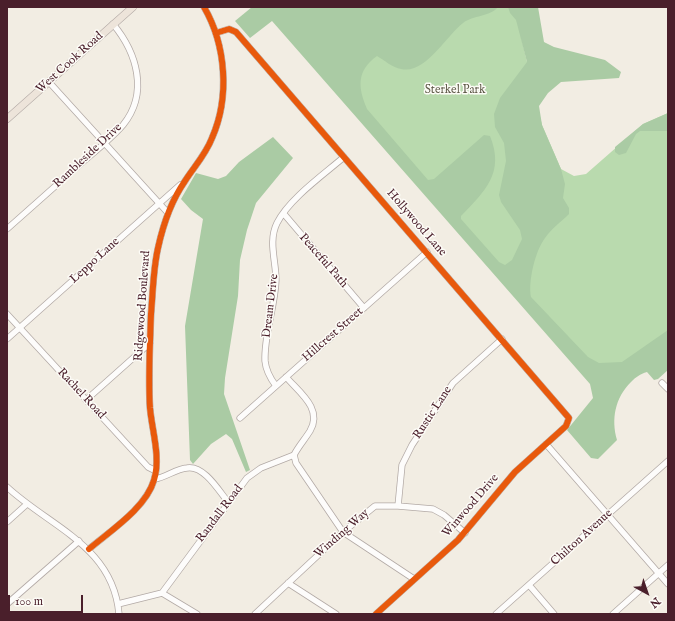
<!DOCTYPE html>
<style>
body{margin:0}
#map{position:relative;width:675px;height:621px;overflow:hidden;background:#f2ede3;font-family:"IM FELL English",serif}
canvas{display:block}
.frame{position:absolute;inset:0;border:8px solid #4a1f2b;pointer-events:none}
.north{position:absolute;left:627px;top:573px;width:40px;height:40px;-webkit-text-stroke:3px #fdfcf7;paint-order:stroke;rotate:140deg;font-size:11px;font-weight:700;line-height:16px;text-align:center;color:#4a1f2b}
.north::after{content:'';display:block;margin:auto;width:14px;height:18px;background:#4a1f2b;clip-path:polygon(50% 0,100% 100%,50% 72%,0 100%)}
.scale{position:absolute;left:8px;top:595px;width:75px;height:18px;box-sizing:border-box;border:2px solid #4a1f2b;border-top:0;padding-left:5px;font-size:12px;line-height:14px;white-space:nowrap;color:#4a1f2b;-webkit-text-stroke:3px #fdfcf7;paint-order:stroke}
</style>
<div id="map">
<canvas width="675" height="621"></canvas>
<div class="frame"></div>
<div class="north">N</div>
<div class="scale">100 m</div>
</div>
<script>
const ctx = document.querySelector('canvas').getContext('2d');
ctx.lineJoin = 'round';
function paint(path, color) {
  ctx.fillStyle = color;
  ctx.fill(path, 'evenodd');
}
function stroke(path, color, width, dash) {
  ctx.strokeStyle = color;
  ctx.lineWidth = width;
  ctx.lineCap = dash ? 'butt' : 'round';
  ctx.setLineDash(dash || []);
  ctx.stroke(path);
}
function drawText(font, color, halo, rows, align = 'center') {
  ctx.font = font + ' "IM FELL English",serif';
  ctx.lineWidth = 3;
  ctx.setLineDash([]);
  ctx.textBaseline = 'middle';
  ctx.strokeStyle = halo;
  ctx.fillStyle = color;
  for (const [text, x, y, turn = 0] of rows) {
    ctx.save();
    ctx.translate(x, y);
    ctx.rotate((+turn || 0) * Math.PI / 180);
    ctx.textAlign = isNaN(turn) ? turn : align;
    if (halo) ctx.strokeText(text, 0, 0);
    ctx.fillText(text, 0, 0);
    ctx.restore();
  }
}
paint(new Path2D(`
 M403 7H514L542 125 561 169 574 176 586 174 643 124 668 113V344L612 394 328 72Z`), '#b9daae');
paint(new Path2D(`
 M252 7H498C490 17 473 15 463 23 446 36 425 75 401 69 393 68 384 60 377 56 356 71 358 88 367 109L428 180 434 179 484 135 490 136C505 173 485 191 461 216V219L499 262 505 265 512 260 522 239 520 230 501 202 499 195 506 161 504 143 495 127 494 114 500 98 527 62 516 20 510 13 508 7H538L544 42 554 47 605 60 621 72 619 78 561 82 548 93 539 106 542 125 561 169 565 184 563 198 569 208V214C562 221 551 229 545 238 535 251 528 282 531 297L588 357 599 363 622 362 668 330V370L658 379 654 380 647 372C640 374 636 377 631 382 615 398 611 419 617 440L598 459 591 458 567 430 593 398 590 384 272 21 250 38 235 21Z
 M668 113V131H640L636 134 626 153 619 155 615 152V147L643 124Z
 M273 137 293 158 256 203 247 230 240 260 238 296 225 378 224 394 250 470 246 472 232 439 226 434 211 444 193 464 190 460 185 326 203 219 191 210 181 199 196 173 218 179 226 176 239 162Z`), '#aacba4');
const minor = new Path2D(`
 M216 33 229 29 236 32 569 418 566 426 515 472 458 540 376 614
 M49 82 168 213
 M284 214 364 308
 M7 229C31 208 54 187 78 166 93 153 110 140 123 125 149 93 137 53 113 24
 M7 314 148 467 156 471
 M7 339 180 185
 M286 377C300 393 323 409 310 431 305 439 298 447 294 455L296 463 343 532 414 579
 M662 383 668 389
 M276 386C270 378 266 371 265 361 264 334 275 307 276 280 276 261 268 241 277 223 289 199 323 175 344 157
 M86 400 150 343
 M240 418 427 252
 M546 444 668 584
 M155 479C166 477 176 469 187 468 204 465 219 491 228 502
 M7 487C50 527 113 546 119 614
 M398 506 402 465 412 445 453 383 502 339
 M7 522 27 504
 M89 549C110 531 146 508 154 480 161 457 152 431 150 408 148 377 150 345 151 314 153 292 153 270 158 248 163 225 171 201 185 181 194 167 206 154 212 138 230 97 226 45 204 7
 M288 583 336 614
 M529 585 554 614
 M162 593 247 478 261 468 294 455
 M7 604 79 541
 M118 604 162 593 197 614
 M255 614 343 532 375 506H398L433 509 444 515 465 533
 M496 614 668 461
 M613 614 668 565`);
const major = new Path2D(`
 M7 119 133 7`);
stroke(minor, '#b2a9a5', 7);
stroke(major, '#b2a9a5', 8);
stroke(minor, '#fdfcfb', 5.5);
stroke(major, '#ede4da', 7);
stroke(new Path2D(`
 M216 33 229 29 236 32 569 418 566 426 515 472 458 540 376 614
 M89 549C110 531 146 508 154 480 161 457 152 431 150 408 148 377 150 345 151 314 153 292 153 270 158 248 163 225 171 201 185 181 194 167 206 154 212 138 230 97 226 45 204 7`), '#e8590c', 6);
drawText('12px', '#4a1f2b', '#fdfcf7', [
 ["West Cook Road",70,63,-42],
 ["Rambleside Drive",88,156,-43],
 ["Hollywood Lane",416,223,49],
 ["Leppo Lane",95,261,-42],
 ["Peaceful Path",323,261,49],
 ["Ridgewood Boulevard",143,306,-86],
 ["Dream Drive",271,306,-83],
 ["Hillcrest Street",333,335,-41],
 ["Rachel Road",81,394,47],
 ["Rustic Lane",433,413,-57],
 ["Winwood Drive",471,506,-49],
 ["Randall Road",220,514,-53],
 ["Winding Way",342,534,-41],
 ["Chilton Avenue",582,538,-42]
]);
drawText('12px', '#605b4a', '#fdfcf7', [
 ["Sterkel Park",455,91]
]);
</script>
